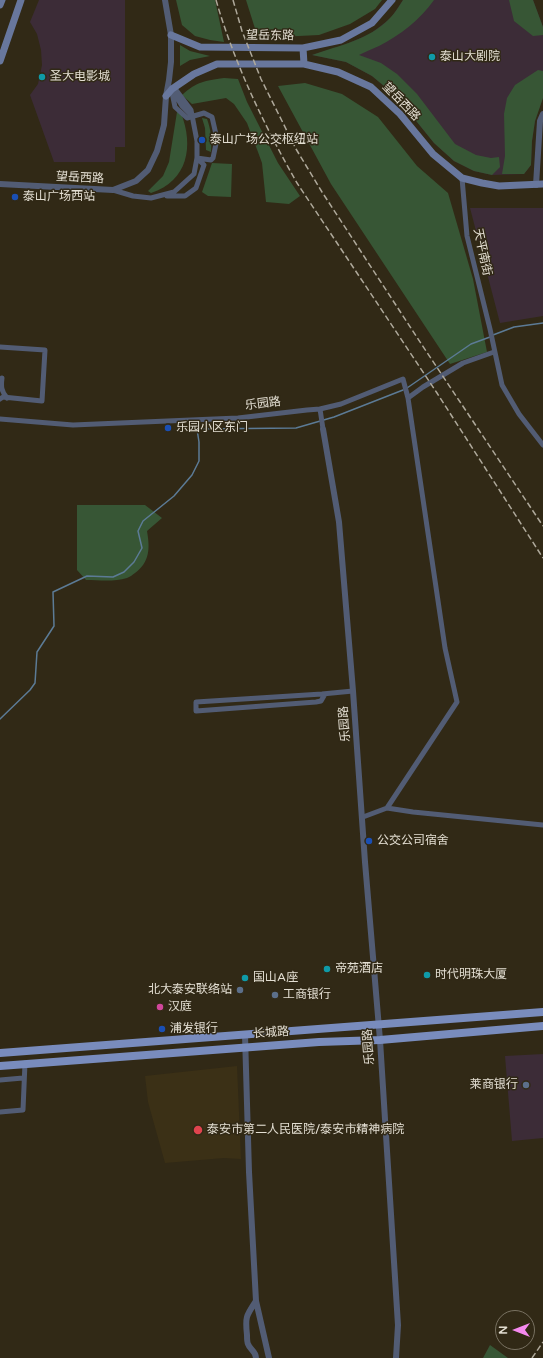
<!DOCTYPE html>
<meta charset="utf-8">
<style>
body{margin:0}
#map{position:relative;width:543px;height:1358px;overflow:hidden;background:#312916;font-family:"Varela Round",sans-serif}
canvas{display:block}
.north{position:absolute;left:495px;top:1310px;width:40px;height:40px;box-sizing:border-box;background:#312916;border:1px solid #787161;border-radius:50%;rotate:270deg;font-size:11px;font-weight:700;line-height:16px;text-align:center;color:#e3ded2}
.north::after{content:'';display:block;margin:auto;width:14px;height:18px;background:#f589ef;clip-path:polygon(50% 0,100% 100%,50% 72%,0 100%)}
</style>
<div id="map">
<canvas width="543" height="1358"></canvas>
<div class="north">N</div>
</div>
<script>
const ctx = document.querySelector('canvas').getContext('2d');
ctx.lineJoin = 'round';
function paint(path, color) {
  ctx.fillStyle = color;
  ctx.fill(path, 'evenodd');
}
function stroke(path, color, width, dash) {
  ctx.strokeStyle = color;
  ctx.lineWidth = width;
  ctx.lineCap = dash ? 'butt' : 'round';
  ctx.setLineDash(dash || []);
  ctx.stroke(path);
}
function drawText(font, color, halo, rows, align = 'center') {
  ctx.font = font + ' "Varela Round","Noto Sans SC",sans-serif';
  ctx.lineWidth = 3;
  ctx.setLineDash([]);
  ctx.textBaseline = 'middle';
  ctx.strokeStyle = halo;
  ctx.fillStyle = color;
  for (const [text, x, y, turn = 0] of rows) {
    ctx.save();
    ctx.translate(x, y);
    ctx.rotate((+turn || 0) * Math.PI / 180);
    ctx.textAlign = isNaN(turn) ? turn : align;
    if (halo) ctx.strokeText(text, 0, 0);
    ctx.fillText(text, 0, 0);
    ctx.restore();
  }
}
paint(new Path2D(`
 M39 0H125V147H115V162H54L30 95 38 84 42 65 41 50 37 34 30 22Z
 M403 0H533L543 27V97L535 121 532 141 531 165 524 174 492 175 474 171 454 161 434 143 396 96 372 76 346 62 312 55 344 45 370 34 391 18Z
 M470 208H543V316L500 323Z
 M543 1054V1138L512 1141 505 1056Z`), '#3c2c37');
paint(new Path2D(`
 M237 1066 241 1159 224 1158 165 1163 148 1102 145 1076Z`), '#3b3016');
paint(new Path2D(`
 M176 0H215L224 42 210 40 195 36 182 25Z
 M246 0H382L375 9 350 24 319 35 258 38Z
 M403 0H434C420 20 400 35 379 46 372 49 365 52 359 55L381 63 397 74 417 94 455 144 476 155 491 158 499 157 500 167 492 175 474 171 454 161 434 143 396 96 372 76 346 62 312 55C340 45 369 40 390 18 395 13 399 6 403 0Z
 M509 0H533L543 27V35L533 36 514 21Z
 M180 45 190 51 210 56 190 60 180 66Z
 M538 70 543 71V98L535 121 532 141 531 165 524 174H502L505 156 504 114 507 98 515 85Z
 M224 78 238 79 247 102 278 163 300 196 289 204 266 202 262 163 258 152 247 123 234 104 226 98 192 104 182 95C198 81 204 81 224 78Z
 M305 83 342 94 378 117 417 166 448 193 473 279 487 352 450 364 331 184 278 86Z
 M177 112 181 113C194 146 188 181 151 193L148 191 163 176 169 162Z
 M202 118 207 119C211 130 212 140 211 152L206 150 205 128Z
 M212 163 232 164 231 197 208 196 202 192Z
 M77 505H145L162 518 147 531C150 548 150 562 135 573 132 575 130 577 127 578 114 582 99 580 86 580L77 570Z
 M490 1345 508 1358H483Z`), '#375635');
stroke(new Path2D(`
 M493 335 514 327 543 323
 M407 388 471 344 490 337
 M0 719 30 690 35 683 37 652 54 626 53 592 87 576 113 577 124 572 134 562 142 548 138 531 143 521 174 496 192 475 199 461V442L197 429 296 428 334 417 403 390`), '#5c7b96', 1.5);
stroke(new Path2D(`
 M171 88 175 107 187 118 204 113 212 117 217 139 213 158 211 160 197 158
 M173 91 182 106 192 116
 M462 178 467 236 490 329 502 385 519 414 543 445
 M113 190 133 196 151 198 174 192 194 174 197 158V141L191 110 176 90 172 89
 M167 196H185L196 188 204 165 197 158
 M0 347 45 350 42 401 3 397 0 399
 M2 378C1 386 1 391 7 398
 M408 398 423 387 463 363 494 352
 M320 409 341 404 403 379 408 398 445 648 457 702 387 808 363 817
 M0 419 73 425 238 418 307 410 320 409 323 429
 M325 694 321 701 316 702 196 711V702L322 694 353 691
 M387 808 413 812 543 825
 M0 1080 23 1078
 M0 1112 23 1110 25 1063`), '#525c74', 5);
stroke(new Path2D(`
 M0 184 113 190 136 181 148 170 157 151 164 125 166 96 169 80 171 62V35L165 0
 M536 185 540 121 543 114
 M323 429 339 522 353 691 365 862 380 1040 398 1325 396 1358
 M245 1035 249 1172 256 1301C246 1316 245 1317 247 1335 247 1338 247 1342 248 1344 250 1350 256 1351 256 1358
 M256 1301 269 1358`), '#525c74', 6);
stroke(new Path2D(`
 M0 5 2 0
 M171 35 200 47 303 48 341 40 372 23 392 0
 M303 48 304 64
 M0 61 21 0
 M166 96 172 89 194 74 217 64H304L338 72 371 87 400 114 433 154 462 178 482 183 499 186 543 184`), '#68779d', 7);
stroke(new Path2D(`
 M0 1053 543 1012
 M0 1066 319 1042 380 1040 543 1026`), '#798cbd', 8);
stroke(new Path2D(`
 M216 0C235 65 264 125 297 183L437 393 543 558
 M233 0 242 31 261 79 296 149 322 192 422 345 543 526
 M532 1358 543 1342`), '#afa99b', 1.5, [6, 3]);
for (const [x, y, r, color] of [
 [432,57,4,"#0f9aa8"],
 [42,77,4,"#0f9aa8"],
 [202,140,4,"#1a4fb4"],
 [15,197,4,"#1a4fb4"],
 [168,428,4,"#1a4fb4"],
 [369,841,4,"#1a4fb4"],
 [327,969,4,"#0f9aa8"],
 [427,975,4,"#0f9aa8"],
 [245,978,4,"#0f9aa8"],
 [240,990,4,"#5c6f8a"],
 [275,995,4,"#5c6f8a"],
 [160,1007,4,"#d1479c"],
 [162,1029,4,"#1a4fb4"],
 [526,1085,4,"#5c6f8a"],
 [198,1130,5,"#e0444e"]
]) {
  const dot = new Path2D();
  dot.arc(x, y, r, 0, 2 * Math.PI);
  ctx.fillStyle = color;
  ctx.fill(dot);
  stroke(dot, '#312916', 1.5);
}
drawText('12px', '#e3ded2', '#312916', [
 ["望岳东路",270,36,1],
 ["望岳西路",401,102,46],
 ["望岳西路",80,178,3],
 ["天平南街",482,252,78],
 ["乐园路",263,404,-7],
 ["乐园路",345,724,-94],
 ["长城路",271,1033,-4],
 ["乐园路",369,1047,-94]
]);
drawText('12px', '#e3ded2', '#312916', [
 ["泰山大剧院",440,57],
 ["圣大电影城",50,77],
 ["泰山广场公交枢纽站",210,140],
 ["泰山广场西站",23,197],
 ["乐园小区东门",176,428],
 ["公交公司宿舍",377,841],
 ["帝苑酒店",335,969],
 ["时代明珠大厦",435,975],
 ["国山A座",253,978],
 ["北大泰安联络站",232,990,"right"],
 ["工商银行",283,995],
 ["汉庭",168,1007],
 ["浦发银行",170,1029],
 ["莱商银行",518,1085,"right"],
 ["泰安市第二人民医院/泰安市精神病院",207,1130]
], 'left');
</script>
